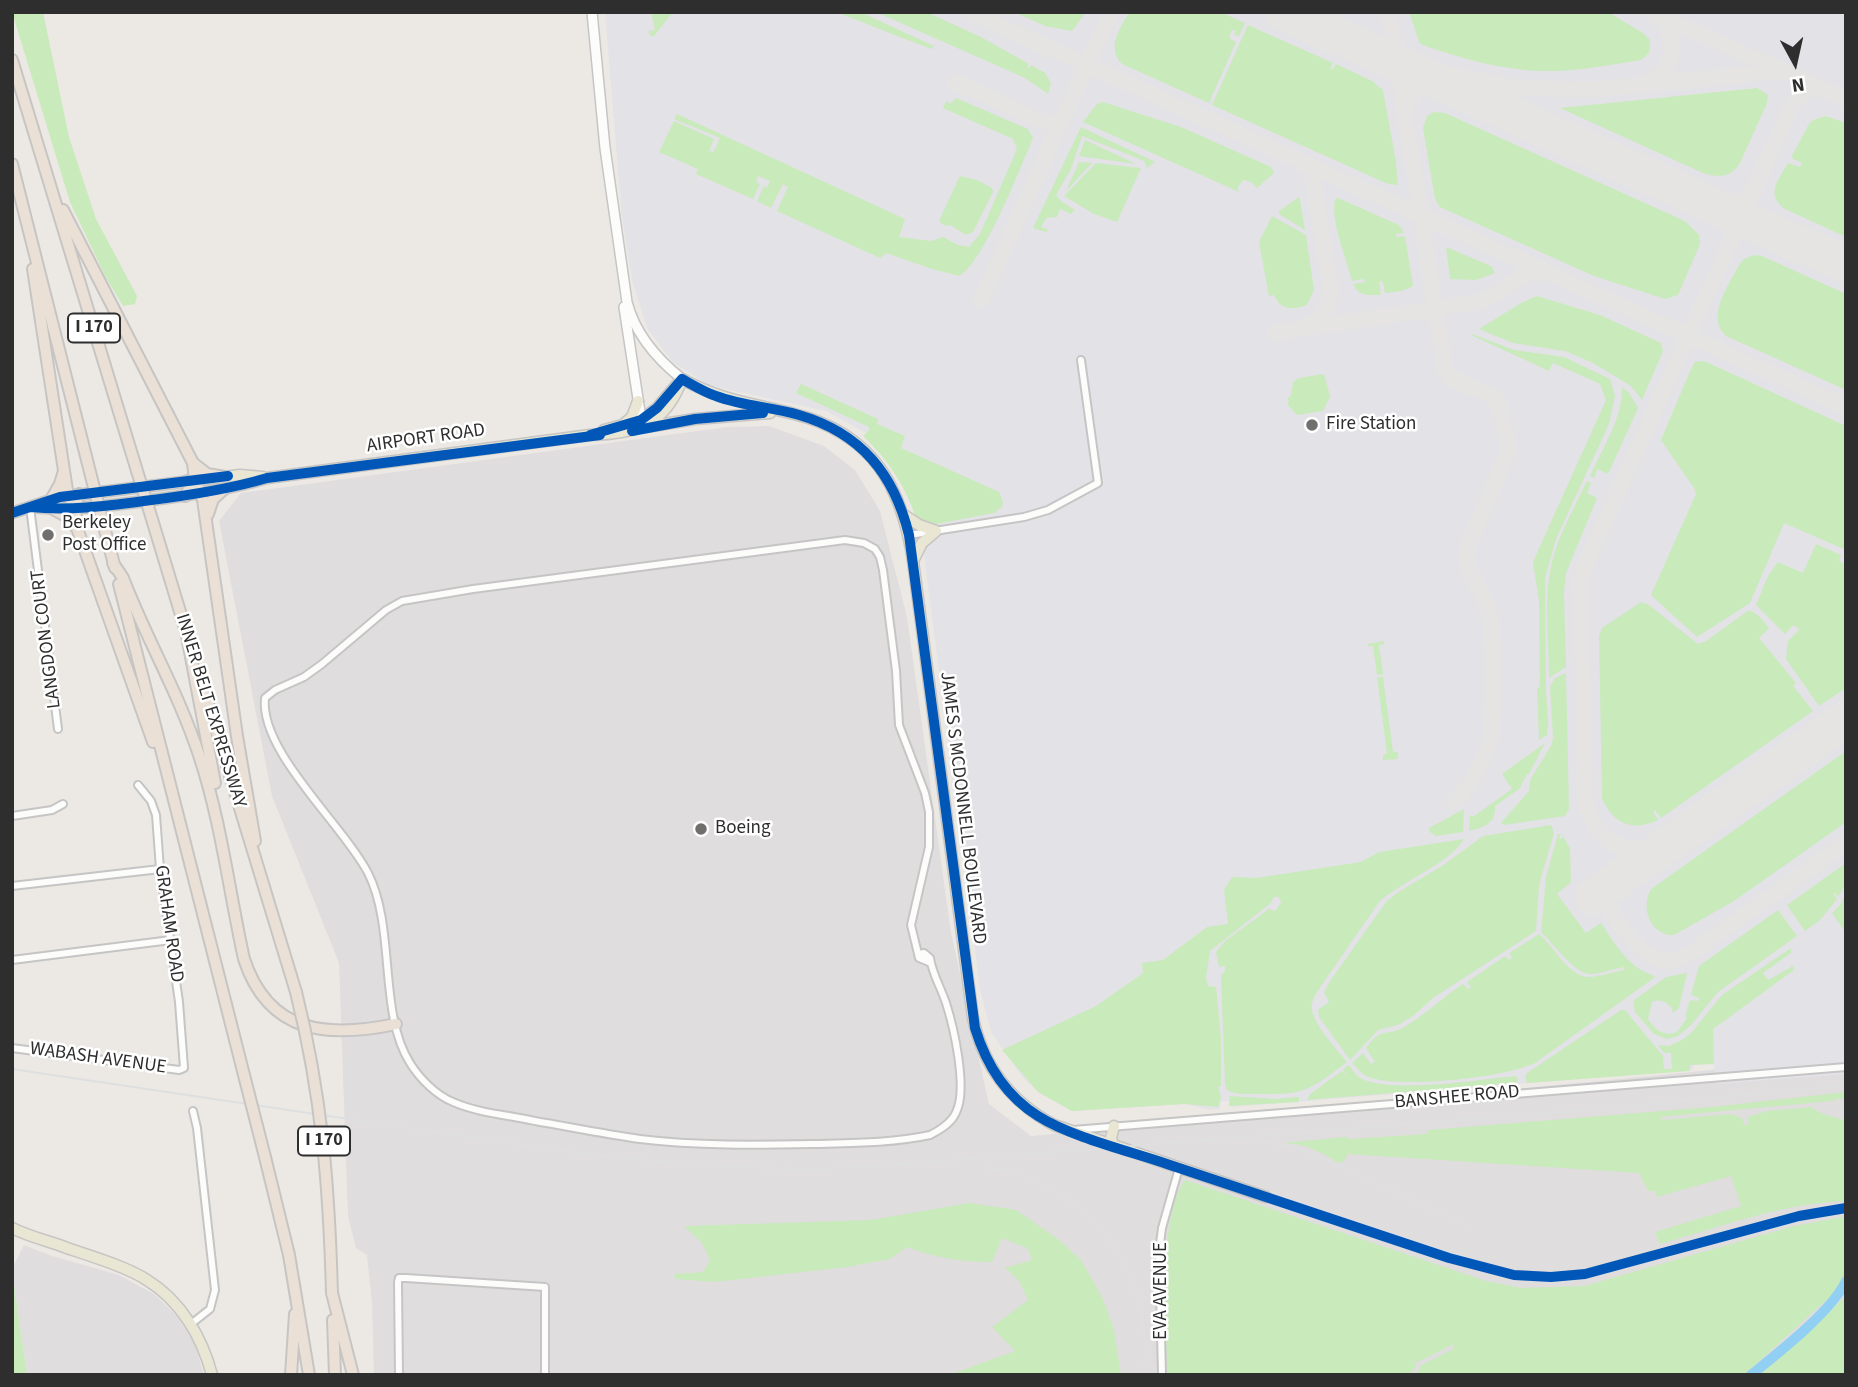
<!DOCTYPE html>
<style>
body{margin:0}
#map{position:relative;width:1858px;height:1387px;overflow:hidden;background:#ece9e4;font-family:"Source Sans 3",sans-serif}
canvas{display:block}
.frame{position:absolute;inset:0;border:14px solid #2e2e2e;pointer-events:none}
.north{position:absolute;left:1760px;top:28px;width:70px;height:70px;-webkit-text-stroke:5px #fff;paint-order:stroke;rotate:172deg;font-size:19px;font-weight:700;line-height:28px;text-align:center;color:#2e2e2e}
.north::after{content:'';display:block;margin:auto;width:24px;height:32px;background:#2e2e2e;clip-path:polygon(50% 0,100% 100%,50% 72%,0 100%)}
</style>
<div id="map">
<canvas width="1858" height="1387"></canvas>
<div class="frame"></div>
<div class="north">N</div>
</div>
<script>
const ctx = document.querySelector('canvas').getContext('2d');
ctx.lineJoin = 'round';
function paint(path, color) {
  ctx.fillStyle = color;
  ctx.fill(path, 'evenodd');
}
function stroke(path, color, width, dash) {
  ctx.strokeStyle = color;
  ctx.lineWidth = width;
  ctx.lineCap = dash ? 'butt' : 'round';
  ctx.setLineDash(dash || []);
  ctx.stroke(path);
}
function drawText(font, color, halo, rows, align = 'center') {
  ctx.font = font + ' "Source Sans 3",sans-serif';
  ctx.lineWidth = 5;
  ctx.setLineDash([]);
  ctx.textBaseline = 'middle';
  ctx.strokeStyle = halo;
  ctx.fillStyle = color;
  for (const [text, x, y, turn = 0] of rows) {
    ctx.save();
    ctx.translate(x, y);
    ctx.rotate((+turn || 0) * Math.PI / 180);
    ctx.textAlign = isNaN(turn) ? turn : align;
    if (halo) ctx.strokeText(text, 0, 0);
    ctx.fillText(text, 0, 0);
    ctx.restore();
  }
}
paint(new Path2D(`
 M769 426 824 446 855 470 880 511 907 617 951 933 989 1104 1031 1136 1722 1069 1846 937V1375H374L372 1303 367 1255 356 1248 348 1216 339 963 272 796 219 521 241 493 727 427Z
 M24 1245 49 1255 119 1275 154 1294 176 1315 195 1344 204 1375H27L12 1269Z`), '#e0dddf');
paint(new Path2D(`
 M605 12H1846V1074L1716 1084 1714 1063 1694 1065 1693 1070 1231 1107 1229 1101H1221L1220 1109 1210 1110 1185 1104 1072 1111 1040 1093 1023 1078 991 1032 980 989 919 516 892 459 866 433 826 411 708 385 673 362 647 328 632 280 622 218Z`), '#e3e2e7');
paint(new Path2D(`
 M12 12H43L69 137 96 219 137 296 135 304 123 306 105 276 70 202Z
 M651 12H673L654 36H650L649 31 655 30Z
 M836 12H860L934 46 931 49Z
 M876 12H926L981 37 1029 64 1027 67 1029 68 1031 65 1045 73 1051 83 1048 94 1025 78Z
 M1014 12H1086L1072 31 1045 26Z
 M1129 12H1220L1245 23 1239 36 1234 35 1236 31 1232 30 1229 38 1236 42 1209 103 1122 64C1106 48 1120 29 1129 12Z
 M1409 12H1608L1643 33 1650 40 1649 53 1641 60C1609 65 1575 72 1543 71 1500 70 1460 58 1420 44Z
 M1248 25 1333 63 1330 69H1333L1336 64 1372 81 1383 90 1396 162 1398 185 1388 184 1212 105Z
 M1757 88 1768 95 1767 103 1740 163C1730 178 1719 178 1703 173L1560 108Z
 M956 98 1028 129 1033 138C1021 166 983 264 959 276L932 269 886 253 880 258 777 211 788 187 783 184 771 208 757 201 764 186 767 188 770 181 758 176 756 182 760 184 753 199 696 174 698 169 659 152 674 121 714 139 709 151 713 152 714 151 720 138 674 119 677 114 905 219 899 237 931 241 943 237 958 245 969 247 980 234 1017 149 1013 139 943 108 946 101 950 104Z
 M1103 102 1181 127 1271 167 1274 173 1257 188 1251 182 1243 180 1237 188 1239 192 1083 122 1097 104Z
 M1434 112 1445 113 1685 221 1699 235 1700 244 1678 295 1665 299 1594 276 1440 207 1435 199 1423 128 1427 116Z
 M1826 116 1846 123V237L1785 209C1765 195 1778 180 1788 163L1800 167 1802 163 1791 158 1809 124 1813 120Z
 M1081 127 1155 162 1147 168 1145 162 1142 160 1082 136 1071 169 1056 195 1061 201 1075 210 1071 214 1060 209 1057 217 1046 218 1041 227 1049 230 1046 232 1033 228Z
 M1085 140 1136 164 1079 156Z
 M1079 162 1092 163 1066 191Z
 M1096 163 1141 168 1117 222 1094 214 1064 196Z
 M960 176 977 180 992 188 993 192 973 232 966 235 950 225 945 226 939 221Z
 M1299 197 1300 199 1305 230 1279 214V211Z
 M1338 198 1399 225 1404 233 1396 234V237L1405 236 1413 286 1402 291 1385 293 1383 282 1379 281 1381 295C1369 295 1359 297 1353 284L1365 282 1364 279 1352 281C1347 260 1330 220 1335 199Z
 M1272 216 1306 235 1314 290 1307 305C1293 310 1281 311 1274 295L1269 296 1259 242Z
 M1446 247 1491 266 1495 273 1476 280 1450 279Z
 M1754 255 1762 256 1846 294V390L1726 336C1705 317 1729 285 1739 265L1744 259Z
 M1537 296 1600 315 1661 343 1663 351 1642 400 1631 386 1593 363 1565 351 1513 343 1479 329 1521 303Z
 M1472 334 1514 350 1564 357 1610 379 1615 396 1609 424 1556 539 1545 578 1546 690 1548 722 1547 735 1539 740 1537 688 1540 687 1539 601 1533 562 1606 400 1600 384 1553 363 1549 371 1471 335Z
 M1704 361 1846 426V550L1784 523 1750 603 1697 637 1651 595 1696 494 1694 488 1661 440 1691 369 1695 362Z
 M1324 374 1330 396 1323 411 1297 415 1287 404 1289 402 1287 398 1291 396 1293 382 1299 378Z
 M801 384 878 419 877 424 905 436 901 448 999 492 1003 502 1002 507 994 513 931 525 916 518C905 485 888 460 863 436L869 430V427L796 393Z
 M1622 387 1629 393 1638 408 1608 474 1597 469 1594 478 1590 476C1602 449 1623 418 1622 387Z
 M1587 481 1591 483 1587 493 1597 498 1566 573 1564 593 1566 667 1549 678C1549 640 1543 599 1552 562 1559 534 1574 508 1587 481Z
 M1816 544 1841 555 1839 561 1846 565V688L1819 706 1786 659 1788 641 1800 629 1793 625 1785 634 1756 605 1768 576 1778 562 1803 573Z
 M1641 602 1649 605 1698 644 1706 641 1749 610 1759 616 1769 628 1759 638 1796 683 1793 686 1813 711 1661 818 1655 810 1653 812 1658 820C1632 832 1614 824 1602 799L1599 636 1602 628Z
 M1384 641V644L1379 645 1383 674 1377 675 1373 646H1368V644Z
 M1566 673 1569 809 1565 816 1504 825 1501 823 1529 791 1530 780 1552 744 1553 737 1550 687 1555 678Z
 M1377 677H1383L1393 752H1398V759L1383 760V755L1387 753Z
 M1545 743 1529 774H1527L1520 788 1495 806C1496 824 1484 827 1469 831L1470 815 1473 817 1512 789 1502 774Z
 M1846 751V822L1734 901 1674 935C1650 936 1640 907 1651 889Z
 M1464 809 1463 832 1436 836 1430 832 1429 828Z
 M1551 825 1554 833 1539 885 1536 931 1433 998 1413 1016 1398 1025 1378 1030 1350 1060 1319 1017 1318 1010 1329 1002 1324 992 1330 981 1386 902 1397 893 1445 864 1483 836Z
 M1558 834H1561L1559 838 1561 839 1563 836 1570 849 1571 882 1557 894 1586 933 1601 923C1616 945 1628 968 1655 976L1654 978 1535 1063C1503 1078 1401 1089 1368 1077 1361 1074 1357 1068 1352 1063L1363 1053 1371 1064 1375 1062 1366 1048C1382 1026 1386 1037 1404 1027 1425 1015 1443 997 1463 984L1468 989 1471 987 1467 982 1505 956 1509 960 1512 958 1509 953 1539 934C1555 947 1568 977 1590 977 1601 976 1614 972 1624 970V967C1613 969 1601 974 1591 974 1574 974 1554 944 1541 932L1546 877Z
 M1464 839C1450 863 1401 882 1379 902L1317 992C1315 996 1313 999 1312 1003 1308 1020 1337 1049 1347 1062 1307 1092 1305 1095 1254 1094 1245 1094 1235 1095 1227 1090L1225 1085 1221 976 1225 970V966L1219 967 1216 952 1225 941 1269 909 1275 911 1281 903 1279 897H1274L1271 903 1210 951 1206 978 1208 986 1216 987 1221 1038V1086L1218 1087 1221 1097 1218 1107 1185 1104 1072 1111 1038 1092 1002 1050 1096 1006 1143 973 1142 963 1163 960 1207 927 1228 924 1224 890 1232 877 1256 878 1361 862 1379 852Z
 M1846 863V883L1838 897 1835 893H1833L1837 899 1820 920 1805 931 1787 905Z
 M1846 894V933L1832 913 1840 905Z
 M1778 910 1797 936 1718 992 1691 1025 1678 1036 1667 1039 1654 1034 1635 1012 1633 1001 1666 977 1687 973 1679 1008 1673 1013 1672 1008C1666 1002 1660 998 1652 1002L1648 1019C1655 1030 1664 1037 1677 1032L1687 1018 1685 1017 1690 1000 1698 1001 1699 998 1691 995 1699 966Z
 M1791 948V953L1763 973 1768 980 1793 966 1794 970 1713 1029 1714 1064 1690 1065V1071L1527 1083 1525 1076 1527 1073 1621 1010H1625L1663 1056 1664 1069H1672L1671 1053H1664L1658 1045 1669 1046 1682 1040 1692 1032 1722 995Z
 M1349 1065C1352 1069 1355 1074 1359 1077 1385 1095 1483 1079 1516 1076L1518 1080 1516 1083 1307 1100 1310 1094 1342 1071 1346 1075 1343 1069Z
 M1846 1092V1099H1837L1832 1101 1660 1117 1663 1120 1730 1114 1742 1118 1744 1125 1749 1124 1747 1117 1767 1111 1811 1107C1821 1115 1833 1116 1846 1121V1201C1783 1203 1720 1227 1660 1244L1655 1232 1741 1206 1731 1176 1657 1197 1655 1191H1648L1639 1173 1348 1154 1344 1161 1338 1163C1320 1151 1305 1144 1283 1143L1346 1137 1349 1139 1428 1134V1130L1712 1107Z
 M1230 1096 1276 1099 1299 1097V1102L1229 1106Z
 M1185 1180 1486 1281 1521 1288 1584 1286 1794 1226 1843 1217H1846V1271L1834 1293 1744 1375H1417L1420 1366 1453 1349 1454 1344 1418 1362 1413 1359 1417 1364 1410 1375H1167C1167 1326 1157 1218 1185 1180Z
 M969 1203 1016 1210 1058 1239 1081 1260 1103 1299 1114 1329 1121 1375H949L1015 1351 992 1327 1028 1300 1019 1281 1005 1268 1032 1260 1027 1248 1002 1238 992 1262C962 1262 935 1258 907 1247L890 1259 847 1267 715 1282 675 1279 674 1274 703 1272 710 1260 702 1243 684 1226 871 1220Z
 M12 1270 27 1375H12Z
 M1846 1296V1375H1759Z`), '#c9eabb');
stroke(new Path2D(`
 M1751 1375C1778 1353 1832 1311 1846 1281`), '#92d0f3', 10);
stroke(new Path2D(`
 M969 12 1846 407
 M1389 12 1445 370 1449 377 1495 398 1499 404 1509 450 1467 548C1463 575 1483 587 1488 608 1495 636 1497 727 1486 753 1480 768 1467 792 1454 802
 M1651 12 1846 99
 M1323 30 1430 70 1512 87 1587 90 1783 71
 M955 82 1044 122 1055 123 1064 116
 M1647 82C1676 69 1681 36 1657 16
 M1406 110C1410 88 1429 82 1449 87
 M1303 165 1309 169 1313 178 1331 291C1330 308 1321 319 1307 327
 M1713 206C1728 206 1742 204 1752 192
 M981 300 1111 12
 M1275 333 1483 301C1505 292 1518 270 1544 273
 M1674 841C1632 859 1598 848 1585 802L1581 580 1584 568 1790 109C1798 94 1806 86 1823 89
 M1617 880C1613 888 1608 898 1610 907 1615 924 1645 959 1664 961 1676 962 1685 956 1695 950L1846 843`), '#e5e4e2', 16);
stroke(new Path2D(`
 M1283 12 1846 265
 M1593 897 1846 719`), '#e5e4e2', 37);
const street = new Path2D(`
 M30 507 58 729
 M909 535 1024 517 1048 510 1098 483 1081 360
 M12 816 52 810 63 804
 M12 886 160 869
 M919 954 924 953 930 958C932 973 941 988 946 1003 954 1028 967 1086 957 1110 953 1122 942 1129 930 1135 893 1143 853 1143 814 1144 756 1145 697 1146 640 1139 605 1134 570 1127 535 1121 509 1115 478 1113 453 1102 436 1095 420 1079 410 1063 378 1012 396 928 368 873 344 826 259 751 265 698L275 690 304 677 322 664 386 610 402 601 473 589 845 540 864 543 875 549 880 557 883 570 896 671 899 725 925 793 929 812V847L911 925 919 958 931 963
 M12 960 171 940
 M12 1048 179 1070 184 1068 179 1002 160 869 156 815 151 801 138 785
 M1073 1130 1846 1067
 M191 1324 210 1309 215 1290 197 1128 193 1111
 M399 1375 398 1282 399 1278H406L545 1287V1375
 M1162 1375 1159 1251 1162 1228 1179 1168`);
const secondary = new Path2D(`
 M592 12 605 148 627 302C635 334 657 359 682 379
 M624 307 642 425`);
const primary = new Path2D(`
 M682 379C722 401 751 403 794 414 873 433 902 487 913 561L973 1018C983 1066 1011 1102 1054 1125L1266 1197
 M624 424 632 417 638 401
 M646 427 695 419 770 413
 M604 430 641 420 657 408 679 382
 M30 507C69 511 106 506 144 501 185 496 227 490 267 478L590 435C636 433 665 426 682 379
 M12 513 60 497 240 475 263 477
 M904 515 919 525 936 531
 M913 561 922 543 936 531
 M1113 1146 1111 1138 1114 1126
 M12 1228C30 1237 49 1241 67 1248 91 1256 127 1267 147 1280 181 1301 202 1337 212 1375`);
const highway = new Path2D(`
 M12 60 137 471
 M12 164 91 476
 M63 210 193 463 195 480 185 496
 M33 269 67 490 71 501 79 507
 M193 463 207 474 225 477
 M187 481 199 489 203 500 237 736 255 841
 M79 494 75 508 77 528 153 742
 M52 498 60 484 63 474
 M53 509 68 517 77 528
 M208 514 213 499 225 488
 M151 516 188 638
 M103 523 115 568
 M113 563 123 578C146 638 179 694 199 755 221 821 229 891 244 959 269 1035 329 1038 396 1024
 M119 584 245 1079
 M186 631 215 783
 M200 677 296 992
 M265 1157 289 1255 309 1375
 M332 1293 353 1375
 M333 1320 335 1375
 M291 1375 295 1314`);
stroke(street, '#c6c5c5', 10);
stroke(secondary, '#c6c5c5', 12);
stroke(primary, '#c6c5c4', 13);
stroke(highway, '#c6c5c4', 14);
stroke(street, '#fcfcfb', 6);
stroke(secondary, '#fcfcfb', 9);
stroke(primary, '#e9e6d4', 10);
stroke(highway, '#eae0d6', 10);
stroke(new Path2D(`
 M12 1069 598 1156 731 1167 809 1169 878 1166 1585 1110 1846 1085
 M1260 1142 1288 1146 1311 1153 1473 1228
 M983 1167C995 1169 1008 1170 1020 1175 1076 1194 1127 1246 1140 1305 1146 1327 1144 1352 1144 1375`), '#dedfe1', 2);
const highwayBridge = new Path2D(`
 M137 471 151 516
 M91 476 103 523
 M296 992C322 1096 329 1186 332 1293
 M245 1079 265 1157`);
stroke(highwayBridge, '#c6c5c4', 14, []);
stroke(highwayBridge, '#eae0d6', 10);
stroke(new Path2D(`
 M632 431 695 419 763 413
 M590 435 641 420 657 408 682 379C693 385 704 392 716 396 742 406 772 407 799 415 861 433 894 474 909 535L975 1028C986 1064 1006 1096 1038 1116 1071 1137 1129 1151 1167 1164 1261 1196 1355 1227 1449 1258L1514 1275 1551 1277 1585 1274 1799 1216 1846 1208
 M30 507C69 511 106 506 144 501 185 496 227 490 267 478L600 435
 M12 513 60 497 228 476`), '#0057b8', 10);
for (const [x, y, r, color] of [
 [1312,425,7,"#706f6e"],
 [48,535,7,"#706f6e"],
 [701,829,7,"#706f6e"]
]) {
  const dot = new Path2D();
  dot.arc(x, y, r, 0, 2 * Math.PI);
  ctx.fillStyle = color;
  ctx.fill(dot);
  stroke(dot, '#fff', 2.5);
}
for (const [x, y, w] of [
 [94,328,52],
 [324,1141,52]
]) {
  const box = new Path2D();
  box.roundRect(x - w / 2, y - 14.5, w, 29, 5);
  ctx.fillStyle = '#fff';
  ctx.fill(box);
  stroke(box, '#2e2e2e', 2);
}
drawText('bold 18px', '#2e2e2e', null, [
 ["I 170",94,328],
 ["I 170",324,1141]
]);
drawText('19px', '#2e2e2e', '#fff', [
 ["Fire Station",1326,425],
 ["Berkeley",62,524],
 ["Post Office",62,546],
 ["Boeing",715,829]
], 'left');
drawText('19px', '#2e2e2e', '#fff', [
 ["AIRPORT ROAD",426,439,-8],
 ["LANGDON COURT",47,639,-97],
 ["INNER BELT EXPRESSWAY",210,711,73],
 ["JAMES S MCDONNELL BOULEVARD",962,808,83],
 ["GRAHAM ROAD",168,924,82],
 ["WABASH AVENUE",98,1059,8],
 ["BANSHEE ROAD",1457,1098,-5],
 ["EVA AVENUE",1162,1291,-90]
]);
</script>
